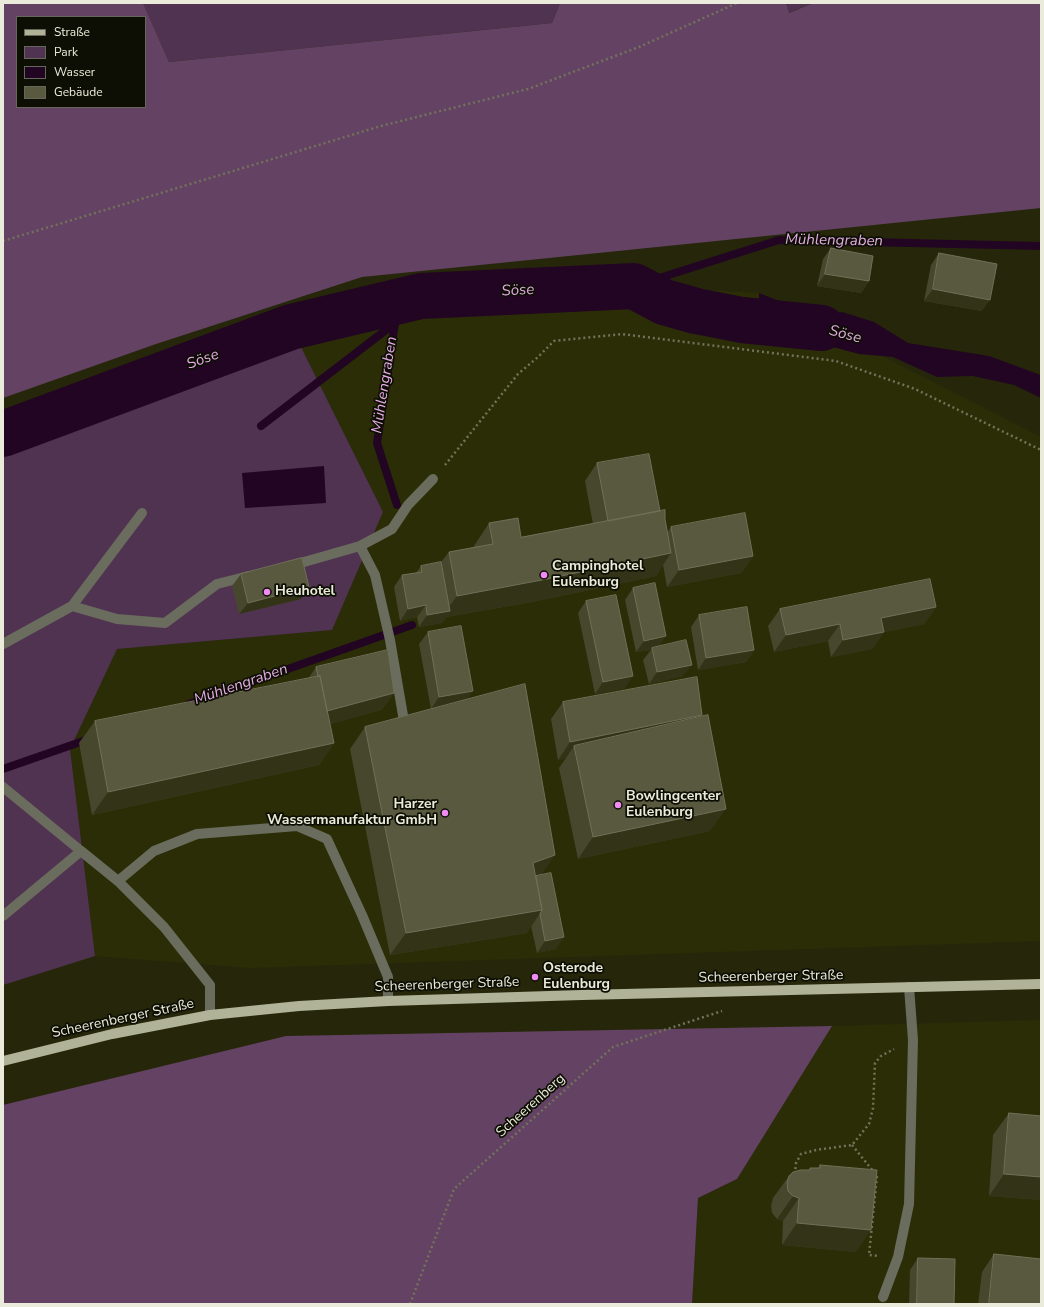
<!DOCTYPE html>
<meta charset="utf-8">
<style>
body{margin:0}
#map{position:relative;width:1044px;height:1307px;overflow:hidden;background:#26270a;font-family:"Nunito Sans",sans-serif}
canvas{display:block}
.frame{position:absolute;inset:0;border:4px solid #eaebda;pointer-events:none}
.legend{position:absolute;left:16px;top:16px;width:130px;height:92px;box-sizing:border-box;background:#0e0f04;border:1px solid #66675a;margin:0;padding:5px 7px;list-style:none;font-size:12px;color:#eaebda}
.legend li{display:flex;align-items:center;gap:8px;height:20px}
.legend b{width:20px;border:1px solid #66675a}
</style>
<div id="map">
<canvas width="1044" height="1307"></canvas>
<div class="frame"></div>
<ul class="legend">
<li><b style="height:5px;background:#b0b397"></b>Straße</li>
<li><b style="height:11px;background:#503351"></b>Park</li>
<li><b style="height:11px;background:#220523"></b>Wasser</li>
<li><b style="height:11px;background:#58593f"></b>Gebäude</li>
</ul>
</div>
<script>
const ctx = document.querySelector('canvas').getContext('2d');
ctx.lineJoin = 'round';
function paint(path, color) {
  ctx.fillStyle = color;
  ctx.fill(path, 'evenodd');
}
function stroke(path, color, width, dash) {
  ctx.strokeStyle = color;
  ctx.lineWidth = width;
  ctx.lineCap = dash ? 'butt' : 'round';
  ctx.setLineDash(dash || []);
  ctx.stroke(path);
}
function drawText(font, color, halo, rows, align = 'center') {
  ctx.font = font + ' "Nunito Sans",sans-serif';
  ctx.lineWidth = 3.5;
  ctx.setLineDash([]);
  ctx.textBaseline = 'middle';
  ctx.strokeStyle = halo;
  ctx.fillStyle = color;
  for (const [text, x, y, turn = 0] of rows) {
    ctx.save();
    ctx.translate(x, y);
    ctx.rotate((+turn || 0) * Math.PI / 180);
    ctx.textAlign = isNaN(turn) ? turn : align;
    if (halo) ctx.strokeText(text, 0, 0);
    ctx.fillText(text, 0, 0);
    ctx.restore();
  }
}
paint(new Path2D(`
 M634 286 759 293 1041 437V941L251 968 95 956 70 749 117 649 332 630 383 512 291 327 421 296Z
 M1041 1020V1304H692L698 1198 737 1179 832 1026Z`), '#2b2d07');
paint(new Path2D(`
 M143 3H560L552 23 169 62Z
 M786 3H813L788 13Z
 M291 327 383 512 332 630 117 649 70 749 95 956 3 985V438Z`), '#503351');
paint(new Path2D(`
 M3 3H143L169 62 552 23 560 3H786L789 13 813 3H1041V208L362 277 156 344 3 398ZM17 17H145V107H17Z
 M832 1026 737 1179 698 1198 692 1304H3V1105L286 1036Z`), '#644264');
paint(new Path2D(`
 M759 293 819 317 842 312 874 322 908 343 989 356 1038 374 1041 375V398L1014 385 973 376 937 377 893 357 859 354 814 342 759 339Z
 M324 466 326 503 245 508 242 473Z`), '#220523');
stroke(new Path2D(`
 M634 286 779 240 1041 246
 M395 323 377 443 397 505
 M261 426 395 323 421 296
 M189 704 412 625
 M3 769 89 739`), '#220523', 8);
stroke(new Path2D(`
 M3 434 291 327 421 296 634 286 664 302 696 311 742 320 822 328`), '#220523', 46);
stroke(new Path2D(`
 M3 241 381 126 528 89 639 47 737 3
 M445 465 518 374 538 357 554 341 622 334 836 361 915 389 1041 450
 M852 1145 877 1176 869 1255 879 1256
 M795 1174 796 1163 801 1154 816 1150 852 1145 869 1124 873 1108 875 1063 881 1056 894 1049
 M410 1304 454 1189 613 1047 722 1011`), '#72735a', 2.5, [2, 3]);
stroke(new Path2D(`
 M360 546 375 575 390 640 405 727 408 726
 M290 566 360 546 392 529 408 505 433 479
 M72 606 142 513
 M3 644 72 606 117 619 165 623 217 584 249 576
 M3 787 81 851
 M118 881 164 927 210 985V1015
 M3 916 81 851 118 881 154 851 197 834 297 826 327 839 362 915 388 977V1001
 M883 1297 898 1257 909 1204 913 1040 909 987`), '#6a6c5e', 10);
stroke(new Path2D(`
 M3 1061 112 1034 210 1015 299 1006 388 1001 582 995 1041 984`), '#b0b397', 10);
paint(new Path2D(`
 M831 248 869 281 861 293 817 286 823 259Z
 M939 253 982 311 924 301 931 265Z
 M597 463 660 511 665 519 667 533 671 527 753 556 741 573 667 587 663 565 656 576 532 602 446 617 442 623 419 627 417 617 400 621 394 587 402 575 416 573 421 566 441 562 449 552 474 547V546L489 523 521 537 593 524 585 481Z
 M241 574 301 599 239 614 232 586Z
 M633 588 659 646 683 676 649 684 643 660 651 650 636 652 625 600Z
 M586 601 625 688 595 694 578 613Z
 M936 607 924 624 884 632 872 649 831 657 828 641 774 652 768 626 780 609Z
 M699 615 754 650 746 662 698 670 691 627Z
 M428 632 467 700 541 875 556 949 537 953 531 926 527 933 390 955 350 749 365 727 435 708 431 709 419 644Z
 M316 667 394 693 381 710 330 724 334 743 319 765 92 815 79 743 95 721 308 679Z
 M563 702 701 717 710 831 578 859 559 768 566 758 558 760 551 719Z
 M1009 1113 1041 1200 989 1196 993 1135Z
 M820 1165 856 1252 782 1245 783 1221 777 1219 772 1213 771 1206 773 1198 789 1176 809 1170 810 1168H818Z
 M994 1254 1041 1304H978L982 1272Z
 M918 1258 954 1304H909L910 1270Z`), '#46472c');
paint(new Path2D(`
 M825 274 869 281 861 293 817 286Z
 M933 289 990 300 982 311 924 301Z
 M671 553 656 576 532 602 446 617 442 623 419 627 427 615 445 612 457 596Z
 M753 556 741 573 667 587 679 570Z
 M309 587 301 599 239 614 248 603Z
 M426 605 417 617 400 621 408 609Z
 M936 607 924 624 869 635 881 618Z
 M840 624 828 641 774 652 786 635Z
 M884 632 872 649 831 657 843 640Z
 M666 636 658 648H652L651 650 636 652 644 641Z
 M754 650 746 662 698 670 706 658Z
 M692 665 683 676 649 684 657 672Z
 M633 676 625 688 595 694 603 682Z
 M473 691 465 703 431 709 439 697Z
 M394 693 381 710 313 729 325 711Z
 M702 715 690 732 574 746 566 758 558 760 570 742Z
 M334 743 319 765 92 815 108 792Z
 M726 809 710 831 578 859 593 837Z
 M555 855 540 877 529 881 533 863Z
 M542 910 527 933 390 955 406 933Z
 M564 937 556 949 537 953 545 941Z
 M1004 1174 1041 1177V1200L989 1196Z
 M793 1196 799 1198 783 1221 777 1219Z
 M797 1223 871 1230 856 1252 782 1245Z`), '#323317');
const building = new Path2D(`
 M831 248 873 256 869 281 825 274Z
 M939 253 997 264 990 300 933 289Z
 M649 454 660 511 608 521 597 463Z
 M665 510V519L671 553 547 579 457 596 449 552 493 544 489 523 518 518 521 537Z
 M745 513 753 556 679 570 671 527Z
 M302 558 309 587 248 603 241 574Z
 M441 562 450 611 427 615 426 605 408 609 402 575 422 572 421 566Z
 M930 579 936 607 881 618 884 632 843 640 840 624 786 635 780 609Z
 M655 583 666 636 644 641 633 588Z
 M616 595 633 676 603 682 586 601Z
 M747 607 754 650 706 658 699 615Z
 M461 626 473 691 439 697 428 632Z
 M686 640 692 665 657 672 652 648Z
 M388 650 394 693 327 711 320 676 318 677 316 667Z
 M320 676 334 743 108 792 95 721Z
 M697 677 702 715 570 742 563 702Z
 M525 684 555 855 533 863 542 910 406 933 365 727Z
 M708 715 726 809 593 837 574 746Z
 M551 873 564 937 545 941 540 914 542 910 536 876Z
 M1009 1113 1041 1116V1177L1004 1174Z
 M820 1165 877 1170 871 1230 797 1223 799 1198 793 1196 788 1191 787 1183 789 1176 793 1172 801 1170H810V1168H820Z
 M994 1254 1041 1259V1304H989Z
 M918 1258 955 1259 954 1304H917Z`);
paint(building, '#58593f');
stroke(building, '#6f7057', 1);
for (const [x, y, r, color] of [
 [544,575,4,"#f18af4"],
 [267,592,4,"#f18af4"],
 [618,805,4,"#f18af4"],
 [445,813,4,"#f18af4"],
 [535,977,4,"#f18af4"]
]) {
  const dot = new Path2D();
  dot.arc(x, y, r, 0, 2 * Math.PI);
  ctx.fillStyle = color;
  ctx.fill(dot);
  stroke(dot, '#0e0f04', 1.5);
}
drawText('bold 14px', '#eaebda', '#0e0f04', [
 ["Campinghotel",552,567],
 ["Eulenburg",552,583],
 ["Heuhotel",275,592],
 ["Bowlingcenter",626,797],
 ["Eulenburg",626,813],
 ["Harzer",437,805,"right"],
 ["Wassermanufaktur GmbH",437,821,"right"],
 ["Osterode",543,969],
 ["Eulenburg",543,985]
], 'left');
drawText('14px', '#eaebda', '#0e0f04', [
 ["Scheerenberger Straße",771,977,-1],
 ["Scheerenberger Straße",447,985,-2],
 ["Scheerenberger Straße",123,1019,-12],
 ["Scheerenberg",531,1106,-42]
]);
drawText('italic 15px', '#e4abe4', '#0e0f04', [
 ["Mühlengraben",834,241,1],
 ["Söse",518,291,-3],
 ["Söse",845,335,15],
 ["Söse",203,360,-20],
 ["Mühlengraben",385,385,-81],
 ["Mühlengraben",241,685,-19]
]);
</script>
